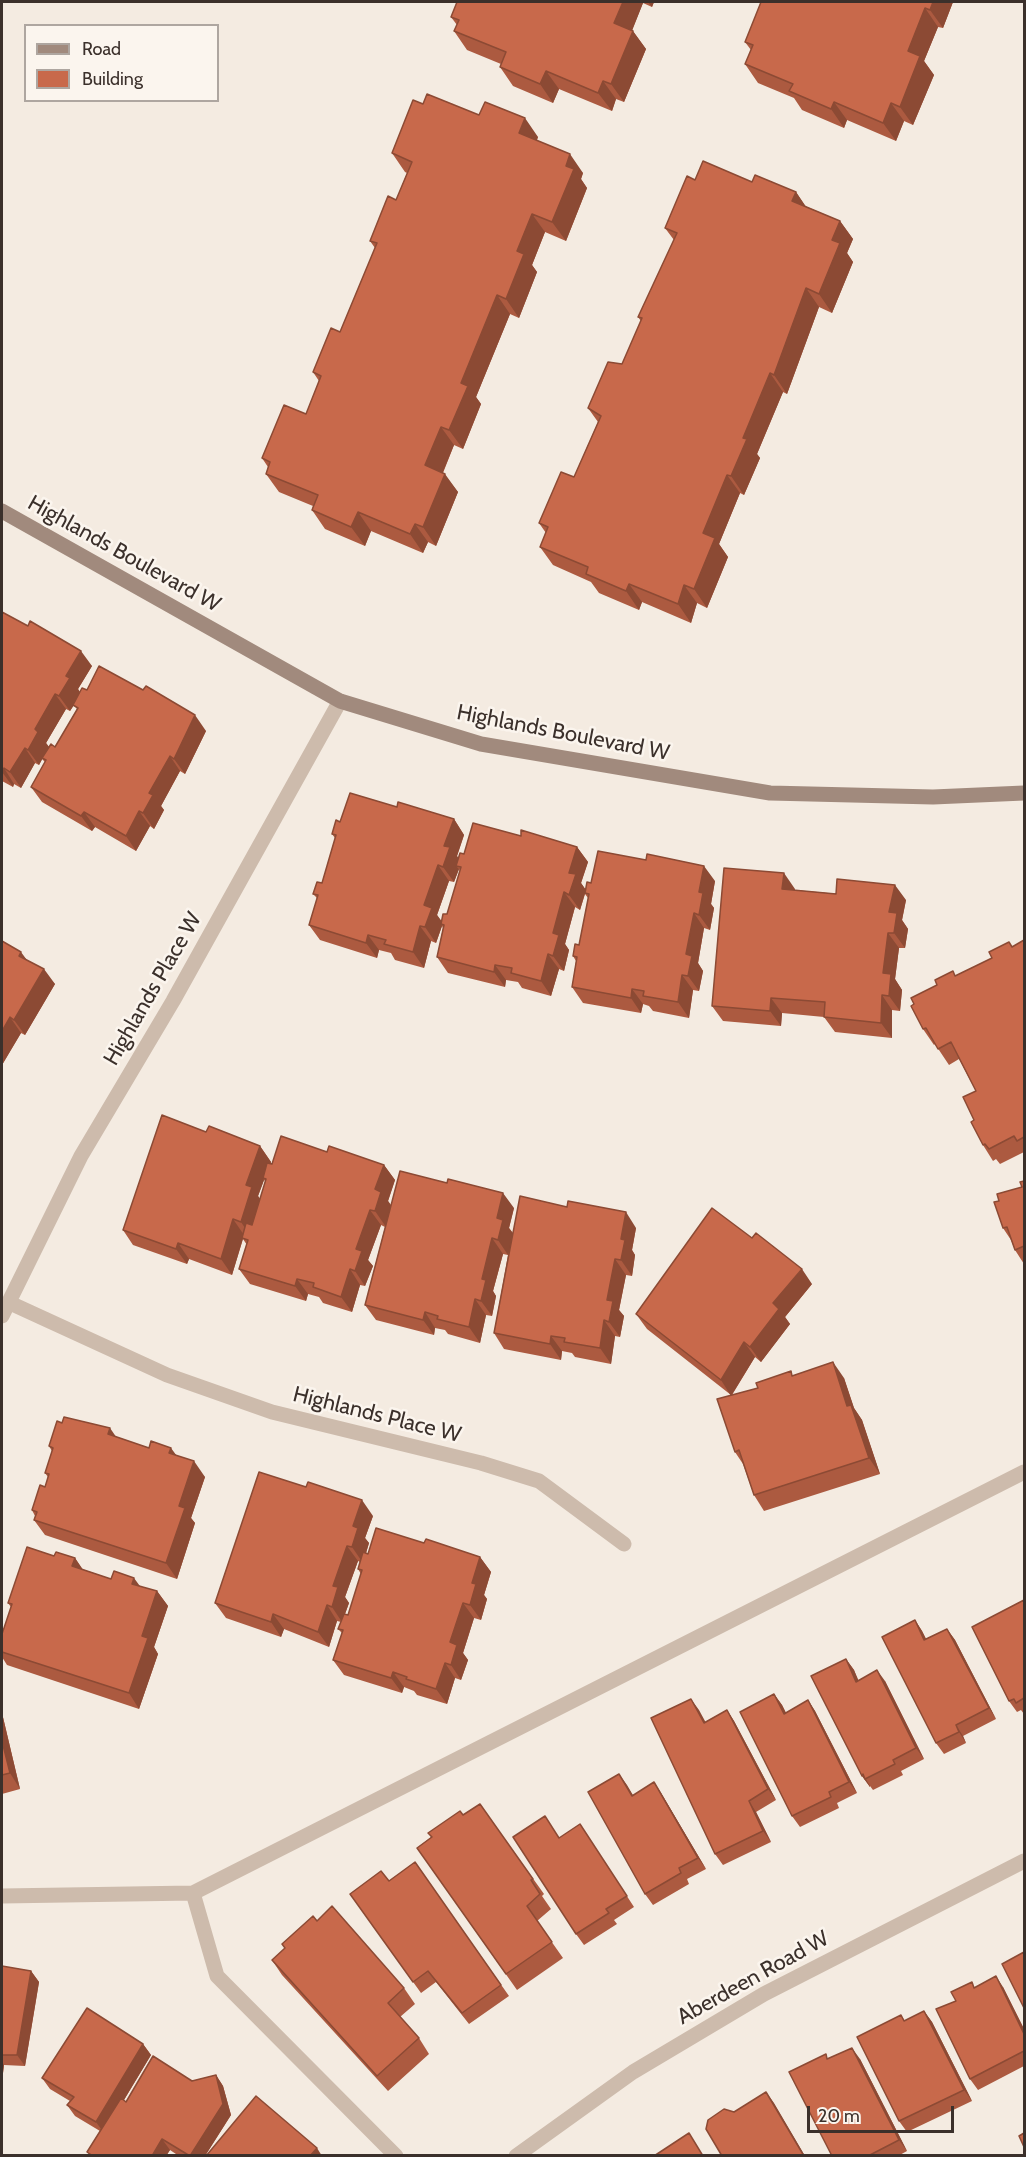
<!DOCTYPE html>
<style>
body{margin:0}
#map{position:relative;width:1026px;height:2157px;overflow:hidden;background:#f4ebe1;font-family:Cabin,sans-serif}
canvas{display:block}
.frame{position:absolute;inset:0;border:3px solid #3b302b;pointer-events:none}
.legend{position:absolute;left:24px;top:24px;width:195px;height:78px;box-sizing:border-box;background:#fbf5ee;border:2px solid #aea6a0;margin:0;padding:8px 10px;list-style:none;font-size:18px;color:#3b302b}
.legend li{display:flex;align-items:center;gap:12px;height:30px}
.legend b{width:30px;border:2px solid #aea6a0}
.scale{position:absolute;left:807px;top:2106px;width:147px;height:27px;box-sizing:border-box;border:3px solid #3b302b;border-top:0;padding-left:8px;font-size:18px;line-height:21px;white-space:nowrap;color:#3b302b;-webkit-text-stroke:4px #fbf5ee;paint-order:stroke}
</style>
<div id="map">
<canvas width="1026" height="2157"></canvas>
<div class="frame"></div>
<ul class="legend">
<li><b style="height:8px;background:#a18a7d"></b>Road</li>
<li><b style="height:16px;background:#c8694b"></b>Building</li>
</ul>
<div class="scale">20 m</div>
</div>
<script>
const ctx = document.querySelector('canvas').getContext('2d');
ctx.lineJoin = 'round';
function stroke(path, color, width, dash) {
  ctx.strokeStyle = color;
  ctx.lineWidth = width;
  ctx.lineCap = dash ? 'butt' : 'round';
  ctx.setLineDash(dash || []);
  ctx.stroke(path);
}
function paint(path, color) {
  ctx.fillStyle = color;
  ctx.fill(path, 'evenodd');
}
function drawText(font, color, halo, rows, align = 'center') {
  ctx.font = font + ' Cabin,sans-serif';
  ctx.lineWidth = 5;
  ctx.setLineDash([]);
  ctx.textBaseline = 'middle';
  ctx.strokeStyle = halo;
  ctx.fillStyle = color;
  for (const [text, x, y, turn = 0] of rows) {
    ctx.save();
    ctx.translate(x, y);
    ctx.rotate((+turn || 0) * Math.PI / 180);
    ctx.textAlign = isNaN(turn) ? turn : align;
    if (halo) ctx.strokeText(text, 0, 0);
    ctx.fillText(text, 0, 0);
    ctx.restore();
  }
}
stroke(new Path2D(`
 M193 1893 217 1976 396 2156
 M2 1896 193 1893 1024 1472`), '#cdbbac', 15);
stroke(new Path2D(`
 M10 1303 167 1375 272 1412 481 1463 539 1481 624 1544
 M2 1316 81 1156 173 1001 340 701
 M516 2156 633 2072 764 1994 1024 1861`), '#cdbbac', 15);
stroke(new Path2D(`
 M2 511 340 701 481 744 770 793 933 797 1024 793`), '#a18a7d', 15);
paint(new Path2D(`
 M457 2H654L652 7 643 3 632 30 646 49 624 102 616 99 612 111 559 89 553 103 513 86 500 67 501 64 467 50 454 31 457 25 451 17Z
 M953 2 943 28 938 27 924 61 934 75 913 125 904 121 896 141 847 120 844 128 802 110 794 98 758 83 745 64 751 50 745 42Z
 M423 104 479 115 538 137 537 140 583 173 581 179 587 188 566 241 545 232 532 265 537 272 519 318 510 314 476 397 481 404 463 449 454 445 443 473 458 492 436 546 428 542 423 553 371 531 365 546 325 529 312 510 313 506 279 492 266 474 268 467 262 458 306 414 319 381 313 372 340 332 375 248 370 241 396 200 407 173 405 172 392 153Z
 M695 180 752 182 796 192 805 206 840 221 853 239 847 253 853 262 832 313 819 307 787 394 783 392 757 454 760 458 744 495 740 493 719 544 728 557 707 608 697 603 691 623 642 602 639 610 599 593 591 582 553 565 540 547 546 533 539 523 574 477 598 422 588 408 622 364 641 321 638 317 674 240 665 228Z
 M2 612 92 666 78 689 80 692 87 690 206 731 185 774 180 771 161 806 164 810 154 829 150 826 136 851 95 827 92 831 42 802 31 787 45 762 42 759 39 765 35 763 21 788 14 784 13 787 2 781ZM74 705 77 709 55 747H49L46 743 66 709 70 711Z
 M397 807 454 819 464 835 457 856 458 858 464 854 521 836 577 847 588 862 581 883 585 889 591 883 715 881 711 904 714 908 710 930 704 928 698 963 703 971 699 991 693 990 689 1018 653 1011 649 1006 643 1004 641 1013 583 1003 572 987 576 961 573 956 579 945 588 898 585 894 580 910 575 907 565 944 569 950 564 971 559 969 551 996 522 988 518 982 506 980 505 987 448 973 437 957 443 928 442 926 436 943 431 941 424 968 395 960 391 953 379 950 377 958 320 940 309 925 317 898 313 894 322 883 335 838 332 834 340 822ZM459 869 460 871 447 914 441 921 437 915 449 881 454 882Z
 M795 889V890L906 900 902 920 908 929 905 948H899L895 979 902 990 900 1011 892 1010V1038L835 1032 824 1017 782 1013 781 1026 723 1021 712 1006Z
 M1024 940V1152L1000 1164 996 1159 993 1161 983 1145 974 1120 976 1091 959 1059 949 1065 935 1044 934 1045 923 1029 914 1004 937 985 992 958 1009 942 1012 947Z
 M2 941 27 960 55 984 25 1035 21 1033 2 1065Z
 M206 1132 260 1146 271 1162 270 1164H272L327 1152 384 1165 395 1180 388 1201 391 1205 514 1208 509 1228 513 1233 636 1228 632 1250 635 1255 632 1276 626 1275 619 1310 624 1316 620 1337 615 1336 611 1364 575 1357 572 1353 562 1351 561 1360 504 1349 494 1333 508 1255 503 1254 493 1291 496 1296 492 1316 486 1315 480 1343 448 1334 445 1330 435 1328 434 1335 376 1320 365 1305 385 1227 381 1225 368 1260 373 1266 365 1286 360 1285 352 1312 323 1303 319 1297 308 1294 306 1301 250 1284 239 1269 247 1245 243 1239 232 1275 189 1259 187 1264 133 1245 123 1230ZM264 1180 266 1182 260 1199 258 1196Z
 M1024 1181V1264L1015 1250 1011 1240 1003 1228 999 1201 1022 1187Z
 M812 1284 785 1317 790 1324 761 1362 755 1357 732 1395 758 1388 794 1375 844 1378 854 1408 862 1420 880 1474 764 1511 754 1495 743 1464 735 1452 731 1395 647 1329 636 1314Z
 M62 1423 117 1437 149 1448 176 1455 205 1477 191 1518 195 1523 177 1579 45 1535 34 1520 35 1516 32 1510 45 1487 48 1477 45 1473 52 1451 49 1446Z
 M373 1516 365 1538 369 1543 366 1553 368 1554 424 1543 480 1557 491 1572 484 1595 487 1599 481 1620 474 1618 463 1653 468 1660 461 1680 455 1678 447 1704 417 1695 414 1691 404 1687 402 1693 344 1675 333 1660 342 1633 338 1629 341 1622 337 1621 329 1647 284 1629 281 1637 226 1618 215 1603ZM358 1561 360 1562 358 1569 361 1574 348 1615 345 1614 349 1603 345 1597Z
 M54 1556 75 1558 82 1569 111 1579 157 1591 168 1606 154 1647 158 1654 139 1709 7 1665 2 1657V1634L11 1607 8 1603Z
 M1024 1600V1714L1021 1710 1017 1712 1009 1701Z
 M915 1620 922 1631 926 1639 947 1629 955 1640 996 1719 963 1736 966 1743 944 1754 936 1743Z
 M846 1659 854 1670 858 1681H885L924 1759 901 1771 903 1775 873 1790 870 1786V1787L862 1776Z
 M774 1694 782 1705 786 1713 808 1700 815 1711 857 1793 837 1803 839 1808 800 1827 792 1816Z
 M691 1699 705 1722 727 1710 734 1721 776 1800 756 1812 771 1842 723 1865 715 1854Z
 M2 1713 20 1789 2 1794Z
 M619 1774 633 1796 654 1782 661 1793 706 1869 687 1879 689 1884 653 1905 645 1894Z
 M480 1804 544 1894 542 1896 551 1909 537 1921 563 1958 517 1990 417 1848 431 1837 428 1833 463 1815Z
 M580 1824 634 1907 614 1920 617 1924 584 1945 576 1934 560 1838Z
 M415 1862 509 1996 469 2024 436 1982 421 1993 350 1894 389 1881Z
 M317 1921 404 1988 415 2004 400 2017 419 2038 429 2054 388 2091 282 1975 272 1960Z
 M2 1966 31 1971 39 1982 25 2066 4 2065 2 2081Z
 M975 1987H1003L1024 2029V2066L978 2090 970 2079 956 2001Z
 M924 2011 932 2022 972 2101 907 2132 899 2121 901 2015 905 2021Z
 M143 2044 151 2055 124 2100 126 2102 192 2081 216 2075 223 2086 231 2115 205 2156H179L170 2150 166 2156H90L87 2152 100 2131 75 2116 67 2105 70 2101 50 2089 42 2078Z
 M830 2058 860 2059 907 2151 898 2156H832Z`), '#ac5a40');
paint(new Path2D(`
 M623 2H642L643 3 628 41 614 23Z
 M648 2H654L652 7Z
 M933 2H953L943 28 930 10Z
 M925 8 938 27 924 61 934 75 913 125 900 107 908 51Z
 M633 31 646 49 624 102 611 84Z
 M546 71 559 89 553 103 540 84Z
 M603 81 616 99 612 111 598 93Z
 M834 102 847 120 844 128 831 109Z
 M891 103 904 121 896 141 883 123Z
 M525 118 538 137 532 151 519 133Z
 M570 154 583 173 581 179 587 188 566 241 552 222 566 166Z
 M796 192 809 211 792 201Z
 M532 214 545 232 532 265 537 272 519 318 506 299 517 251Z
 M840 221 853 239 847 253 853 262 832 313 819 294 832 240Z
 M806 288 819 307 787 394 774 375Z
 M497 295 510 314 476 397 481 404 463 449 449 430 461 383Z
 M770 373 783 392 757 454 760 458 744 495 731 476 743 438Z
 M441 427 454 445 438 484 425 465Z
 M445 474 458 492 436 546 423 527Z
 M727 475 740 493 719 544 728 557 707 608 694 589 703 533Z
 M358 512 371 531 365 546 351 527Z
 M415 524 428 542 423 553 410 534Z
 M629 584 642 602 639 610 626 591Z
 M684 585 697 603 691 623 678 604Z
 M81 651 92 666 78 689 81 694 70 711 59 696 66 676Z
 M55 694 66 709 46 743 49 747 39 765 28 750 35 729Z
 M195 715 206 731 185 774 174 759Z
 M25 748 35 763 21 788 10 772Z
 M170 756 180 771 161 806 164 810 154 829 143 813 149 793Z
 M4 768 14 784 13 787 2 772Z
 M139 811 150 826 136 851 126 836Z
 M84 812 95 827 92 831 81 816Z
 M454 819 464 835 457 856 461 862 456 866 459 869 454 882 443 867 444 846Z
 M577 847 588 862 581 883 586 890 580 910 569 895V873Z
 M438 865 449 881 437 915 443 923 441 924 442 926 436 943 425 927 424 905Z
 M704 866 715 881 711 904 714 908 710 930 699 915V892Z
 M784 873 795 889 793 904 782 889Z
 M895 885 906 900 902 920 908 929 905 948 894 933 889 912Z
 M564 892 575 907 565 944 569 950 564 971 553 956V933Z
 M694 913 704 928 698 963 703 971 699 991 688 976 686 954Z
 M420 926 431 941 424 968 413 952Z
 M888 933 899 948 895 979 902 990 900 1011 889 996 883 973Z
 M368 935 379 950 377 958 366 943Z
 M21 952 32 967 19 956Z
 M548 954 559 969 551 996 541 981Z
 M495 965 506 980 505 987 494 972Z
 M44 969 55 984 25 1035 14 1020Z
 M682 975 693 990 689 1018 678 1002Z
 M632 989 643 1004 641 1013 631 998Z
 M882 995 892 1010V1038L881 1023Z
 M771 998 782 1013 781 1026 770 1011Z
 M10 1017 21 1033 2 1065V1031Z
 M260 1146 271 1162 265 1179 263 1178 264 1180 258 1196 263 1203 251 1237 241 1222 246 1185Z
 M384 1165 395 1180 388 1201 392 1207 386 1227 375 1211V1189Z
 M503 1193 514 1208 509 1228 514 1235 508 1255 498 1240 497 1218Z
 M370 1210 381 1225 368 1260 373 1266 365 1286 355 1271 356 1249Z
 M626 1212 636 1228 632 1250 635 1255 632 1276 621 1260V1239Z
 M233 1219 244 1235 232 1275 221 1259Z
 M492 1238 503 1254 493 1291 496 1296 492 1316 481 1301 482 1279Z
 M178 1243 189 1259 187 1264 176 1249Z
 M615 1259 626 1275 619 1310 624 1316 620 1337 609 1322 607 1300Z
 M350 1269 360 1285 352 1312 341 1297Z
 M802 1269 812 1284 785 1317 790 1324 761 1362 750 1347 773 1303Z
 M297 1279 308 1294 306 1301 295 1286Z
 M475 1299 486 1315 480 1343 469 1327Z
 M425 1312 435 1328 434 1335 423 1320Z
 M604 1320 615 1336 611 1364 600 1348Z
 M551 1336 562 1351 561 1360 550 1344Z
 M744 1342 755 1357 731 1396 721 1380Z
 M833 1362 844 1378 854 1408 862 1420 880 1474 869 1458 847 1406Z
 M110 1428 121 1444 108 1434Z
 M171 1448 182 1463 169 1453Z
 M194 1461 205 1477 191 1518 195 1523 177 1579 166 1563 179 1506Z
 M362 1500 373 1516 365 1538 369 1543 363 1563 352 1547 353 1526Z
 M347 1546 358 1561 345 1597 349 1603 342 1622 332 1607 333 1586Z
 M480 1557 491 1572 484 1595 487 1599 481 1620 470 1605 472 1583Z
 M75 1558 86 1574 72 1566Z
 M134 1578 145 1593 132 1584Z
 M157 1591 168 1606 154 1647 158 1654 139 1709 129 1693 142 1636Z
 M463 1603 474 1618 463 1653 468 1660 461 1680 451 1665 450 1642Z
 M327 1605 337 1621 329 1647 318 1632Z
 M273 1614 284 1629 281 1637 271 1622Z
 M915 1620 922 1631 932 1651 924 1640Z
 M947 1629 955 1640 996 1719 989 1708Z
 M846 1659 854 1670 864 1693 856 1682Z
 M445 1663 455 1678 447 1704 436 1689Z
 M877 1670 885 1681 924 1759 916 1748Z
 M393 1672 404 1687 402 1693 391 1678Z
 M774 1694 782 1705 792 1725 784 1714Z
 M691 1699 699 1710 712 1734 704 1723Z
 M808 1700 815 1711 857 1793 849 1782Z
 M727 1710 734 1721 776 1800 768 1789Z
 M2 1713 20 1789 10 1773 2 1741Z
 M956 1725 963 1736 966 1743 959 1732Z
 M619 1774 627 1785 640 1807 632 1796Z
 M863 1774 870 1786V1787L862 1776Z
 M654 1782 661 1793 706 1869 698 1858Z
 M749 1801 756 1812 771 1842 763 1831Z
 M31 1971 39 1982 25 2066 17 2055Z
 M996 1976 1003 1987 1024 2029V2034Z
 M924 2011 932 2022 972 2101 964 2090Z
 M143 2044 151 2055 104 2133 96 2122Z
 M852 2048 860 2059 907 2151 899 2140Z
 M2 2061 4 2065 2 2081Z
 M216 2075 223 2086 231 2115 205 2156H190Z
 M766 2092 774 2103 805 2156H804Z
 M162 2139 170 2150 166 2156H152Z
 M317 2148 322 2156H310Z`), '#8c4a34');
const building = new Path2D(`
 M457 2H623L614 23 633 31 611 84 603 81 598 93 546 71 540 84 500 67 506 52 454 31 459 20 451 17Z
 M761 2H933L930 10 925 8 908 51 920 56 900 107 891 103 883 123 834 102 831 109 789 91 793 84 745 64 753 45 745 42Z
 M427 94 479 115 485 102 525 118 519 133 570 154 566 166 574 169 552 222 532 214 517 251 524 254 506 299 497 295 461 383 468 386 449 430 441 427 425 465 445 474 423 527 415 524 410 534 358 512 351 527 312 510 318 495 266 474 270 462 262 458 284 405 306 414 321 376 313 372 331 328 340 332 377 243 370 241 388 196 396 200 412 162 392 153 413 100 423 104Z
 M703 161 752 182 755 175 796 192 792 201 840 221 832 240 840 243 819 294 806 288 774 375 770 373 743 438 747 439 731 476 727 475 703 533 715 538 694 589 684 585 678 604 629 584 626 591 586 574 588 567 540 547 548 527 539 523 561 472 574 477 601 416 588 408 608 362 622 364 642 318 638 317 677 233 665 228 687 176 695 180Z
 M2 612 28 626 30 621 81 651 66 676 70 678 59 696 55 694 35 729 38 732 28 750 25 748 10 772 4 768 2 772Z
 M99 666 143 690 146 686 195 715 174 759 170 756 149 793 153 795 143 813 139 811 126 836 84 812 81 816 31 787 46 760 42 758 51 744 55 747 78 708 73 705 82 688 87 690Z
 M350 793 397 807 398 802 454 819 444 846 450 847 443 867 438 865 424 905 432 908 425 927 420 926 413 952 384 944 386 940 368 935 366 943 309 925 318 895 313 894 317 882 322 883 336 835 332 834 336 820 340 822Z
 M473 823 521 836V830L577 847 569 873 576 874 569 895 564 892 553 933 559 935 553 956 548 954 541 981 511 973 512 968 495 965 494 972 437 957 444 925 441 924 443 914H447L461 867 456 866 460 853 464 854Z
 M598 851 646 860 647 854 704 866 699 892 703 893 699 915 694 913 686 954 692 956 688 976 682 975 678 1002 643 996 644 991 632 989 631 998 572 987 577 957 573 956 575 944 579 945 589 894 585 893 587 882 591 883Z
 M724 868 784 873 782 889 836 894 837 879 895 885 889 912 897 913 894 933H888L883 973 891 974 889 996 882 995 881 1023 824 1017 825 1002 771 998 770 1011 712 1006Z
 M1024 940V1137L1017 1141 1014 1136 989 1149 985 1144 983 1145 971 1122 974 1120 963 1097 976 1091 951 1042 938 1049 926 1028 923 1029 911 1006 914 1004 911 998 937 985 935 980 953 971 955 976 992 958 989 952 1009 942 1012 947Z
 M2 941 21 952 19 956 44 969 14 1020 10 1017 2 1031Z
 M162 1115 206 1132 209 1126 260 1146 246 1185 252 1187 241 1222 233 1219 221 1259 178 1243 176 1249 123 1230Z
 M281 1136 327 1152 329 1146 384 1165 375 1189 381 1192 375 1211 370 1210 356 1249 362 1251 355 1271 350 1269 341 1297 313 1287 314 1283 297 1279 295 1286 239 1269 248 1240 242 1238 246 1223 252 1225 266 1179 263 1178 267 1163 272 1164Z
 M400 1171 447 1183 448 1179 503 1193 497 1218 503 1220 498 1240 492 1238 482 1279 486 1280 481 1301 475 1299 469 1327 437 1319 438 1316 425 1312 423 1320 365 1305Z
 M1024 1181V1246L1015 1250 1007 1227 1003 1228 994 1202 999 1201 997 1194 1022 1187 1020 1182Z
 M520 1196 567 1207 568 1201 626 1212 621 1239 625 1240 621 1260 615 1259 607 1300 613 1301 609 1322 604 1320 600 1348 564 1342 565 1338 551 1336 550 1344 494 1333Z
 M712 1208 752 1238 756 1233 802 1269 773 1303 779 1309 750 1347 744 1342 721 1380 636 1314Z
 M833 1362 847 1406 851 1405 869 1458 754 1495 739 1450 735 1452 717 1399 758 1388 756 1383 791 1371 792 1376Z
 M64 1417 110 1428 108 1434 149 1448 151 1441 171 1448 169 1453 194 1461 179 1506 185 1508 166 1563 34 1520 37 1512 32 1510 40 1485 45 1487 49 1474 45 1473 53 1448 49 1446 57 1421 62 1423Z
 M259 1472 306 1487 308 1482 362 1500 353 1526 358 1528 352 1547 347 1546 333 1586 338 1587 332 1607 327 1605 318 1632 273 1614 271 1622 215 1603Z
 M376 1528 424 1543 426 1539 480 1557 472 1583 476 1584 470 1605 463 1603 450 1642 457 1645 451 1665 445 1663 436 1689 406 1679 407 1677 393 1672 391 1678 333 1660 343 1630 338 1629 344 1614 348 1615 362 1570 358 1569 363 1552 368 1554Z
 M27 1547 54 1556 56 1552 75 1558 72 1566 111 1579 114 1571 134 1578 132 1584 157 1591 142 1636 148 1638 129 1693 2 1652V1634L12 1604 8 1603Z
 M1024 1600V1698L1016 1703 1014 1699 1009 1701 972 1627Z
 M915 1620 924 1640 947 1629 989 1708 956 1725 959 1732 936 1743 882 1637Z
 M846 1659 856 1682 877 1670 916 1748 893 1760 895 1764 865 1779 863 1774 862 1776 811 1676Z
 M774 1694 784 1714 808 1700 849 1782 829 1792 831 1797 792 1816 740 1712Z
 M691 1699 704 1723 727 1710 768 1789 749 1801 763 1831 715 1854 651 1718Z
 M2 1741 10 1773 2 1775Z
 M619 1774 632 1796 654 1782 698 1858 679 1868 681 1873 645 1894 588 1792Z
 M480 1804 533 1879 531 1880 540 1894 527 1906 552 1942 506 1974 417 1848 432 1837 428 1833 460 1811 463 1815Z
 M545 1816 559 1838 580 1824 627 1896 606 1909 609 1913 576 1934 513 1837Z
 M415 1862 501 1985 462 2013 428 1971 413 1982 350 1894 381 1871 389 1881Z
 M332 1906 404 1988 388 2003 419 2038 377 2076 272 1960 285 1948 282 1944 313 1916 317 1921Z
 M1024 1952V2008L1002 1964Z
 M2 1966 31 1971 17 2055H2Z
 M996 1976 1024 2034V2051L970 2079 936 2009 956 2001 951 1992 972 1982 974 1988Z
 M87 2008 143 2044 96 2122 67 2105 74 2097 42 2078Z
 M924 2011 964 2090 899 2121 857 2037 901 2015 904 2021Z
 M852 2048 899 2140 868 2156H832L789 2072 826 2054 827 2059Z
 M153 2056 192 2081 216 2075 223 2104 190 2156 162 2139 152 2156H93L87 2152 121 2098 126 2102Z
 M766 2092 804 2156H722L706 2129 708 2120 724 2109 734 2112Z
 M256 2096 317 2148 310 2156H206Z
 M689 2133 703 2156H654Z
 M1024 2133V2147L1019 2136Z`);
paint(building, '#c8694b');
stroke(building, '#8c4a34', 1.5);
drawText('22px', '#3b302b', '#fbf5ee', [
 ["Highlands Boulevard W",124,554,29],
 ["Highlands Boulevard W",563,733,11],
 ["Highlands Place W",153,989,-60],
 ["Highlands Place W",377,1415,14],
 ["Aberdeen Road W",753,1978,-29]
]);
</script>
